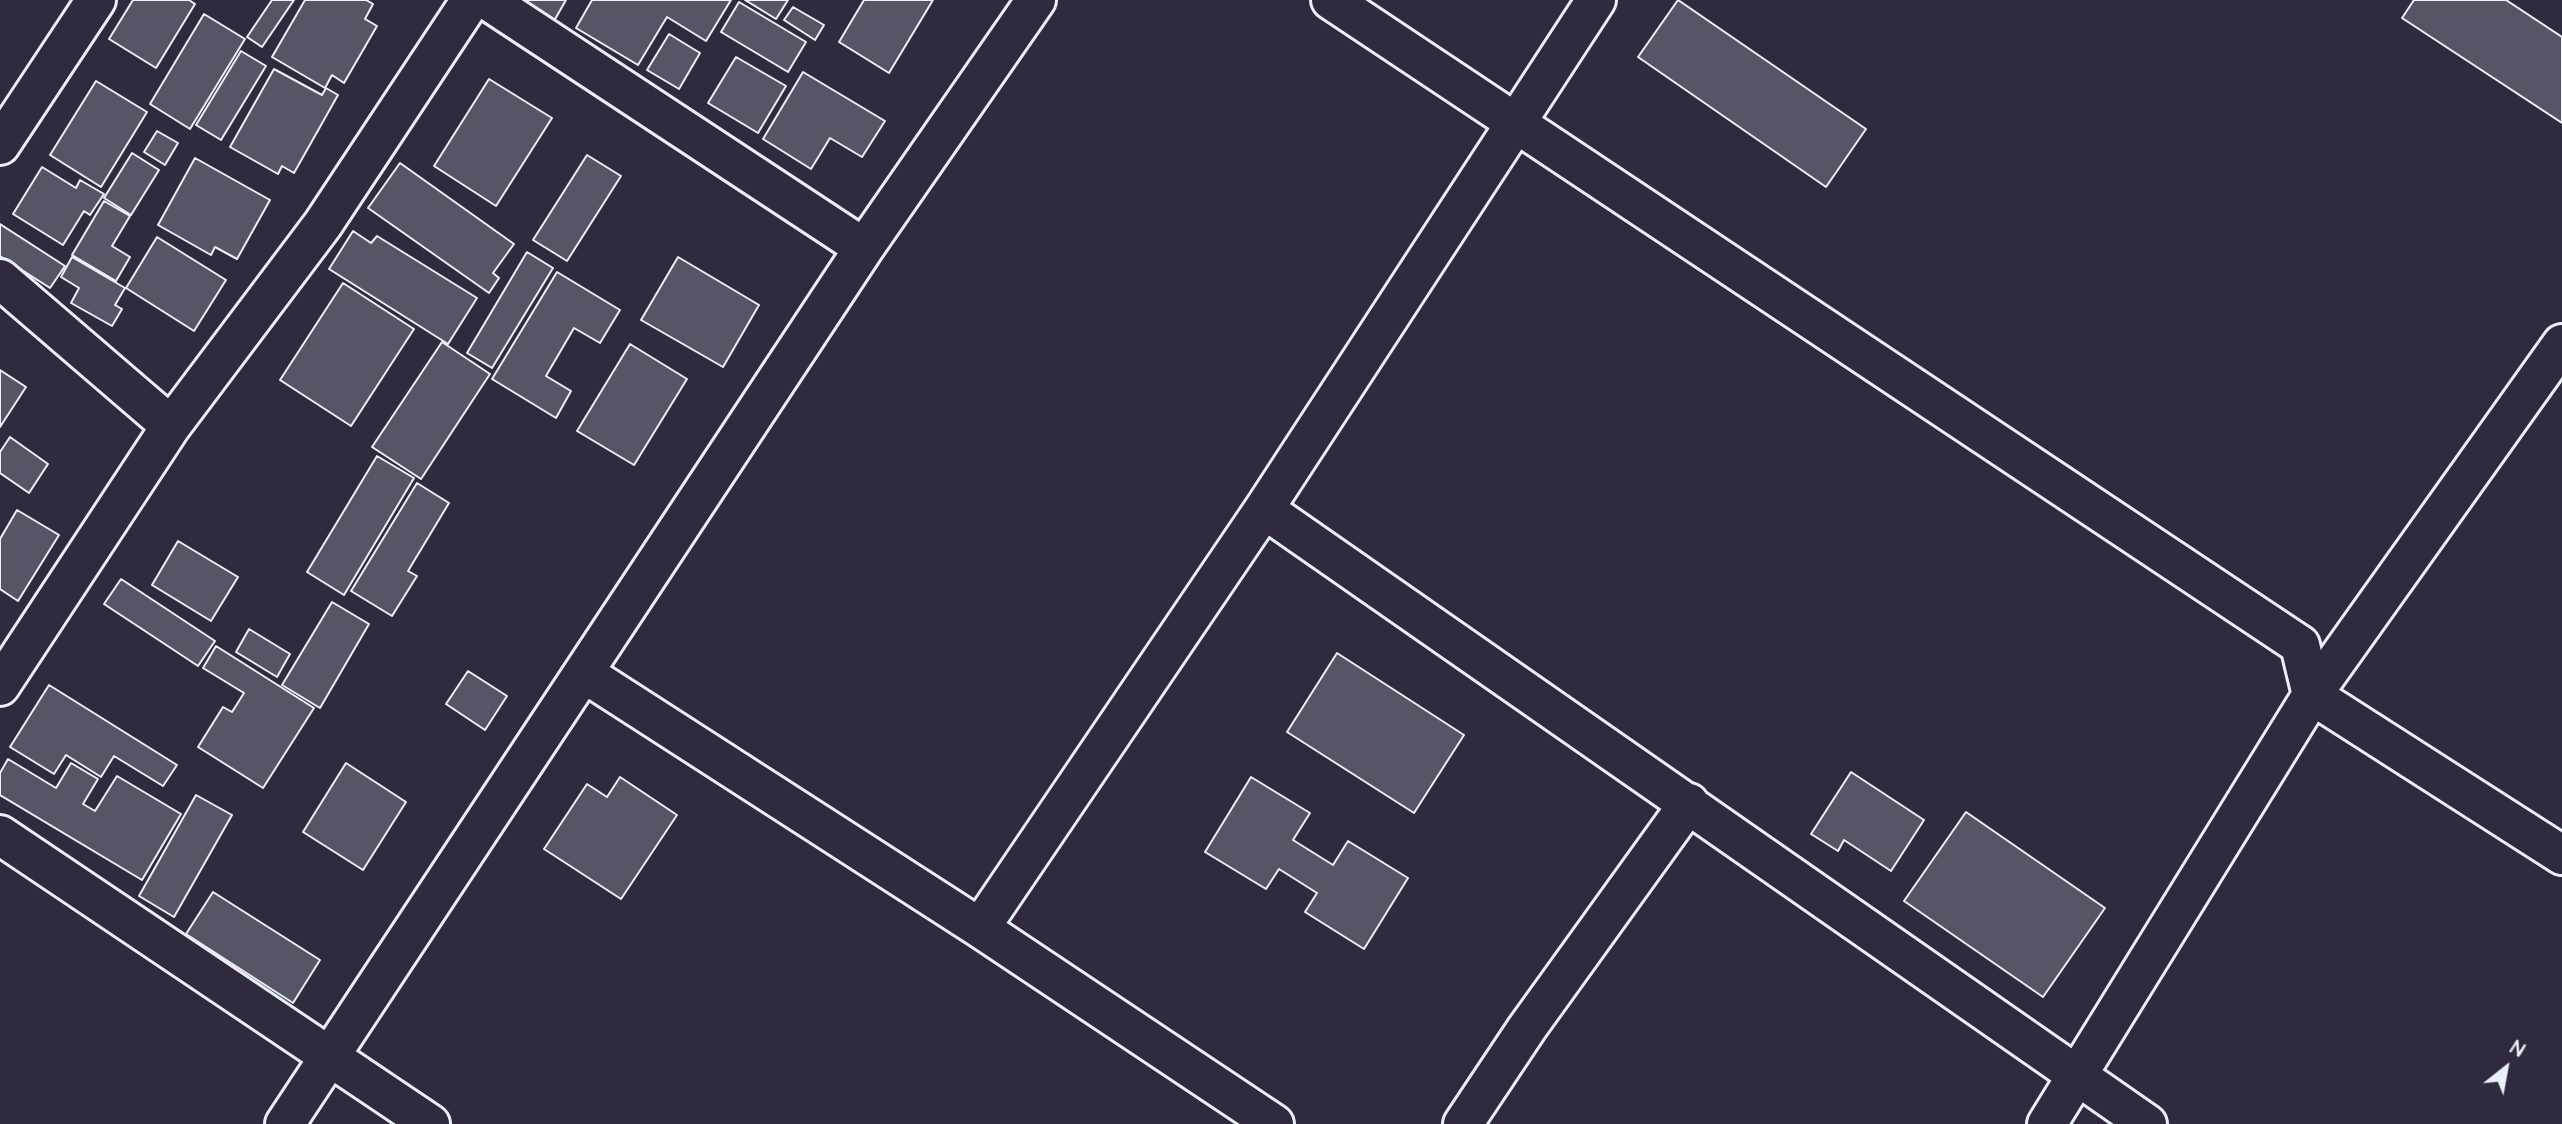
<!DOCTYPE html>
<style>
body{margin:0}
#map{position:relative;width:2562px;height:1124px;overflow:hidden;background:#2f2a3d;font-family:"Architects Daughter",sans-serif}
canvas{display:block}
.north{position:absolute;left:2471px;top:1033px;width:70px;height:70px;-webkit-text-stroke:5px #2f2a3d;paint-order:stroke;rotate:31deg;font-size:19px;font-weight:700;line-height:28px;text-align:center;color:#e8f1f8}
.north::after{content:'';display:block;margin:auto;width:24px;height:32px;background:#e8f1f8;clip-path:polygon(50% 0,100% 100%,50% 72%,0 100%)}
</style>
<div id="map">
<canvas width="2562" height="1124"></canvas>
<div class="north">N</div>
</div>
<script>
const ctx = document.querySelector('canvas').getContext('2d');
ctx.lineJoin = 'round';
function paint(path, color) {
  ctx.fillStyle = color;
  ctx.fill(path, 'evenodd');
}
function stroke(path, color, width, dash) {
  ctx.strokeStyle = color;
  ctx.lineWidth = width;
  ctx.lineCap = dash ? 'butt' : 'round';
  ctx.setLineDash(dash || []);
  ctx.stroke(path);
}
const building = new Path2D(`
 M133 0H189L195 4 156 68 109 39Z
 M272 0H294L262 47 247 37Z
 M305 0H366L373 4 365 19 377 26 344 83 332 75 325 88 272 57Z
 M520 0H566L554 21Z
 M592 0H731L706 41 667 17 638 65 576 28Z
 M745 0H788L776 19Z
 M864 0H933L889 73 839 42Z
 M1678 0 1866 129 1826 187 1638 57Z
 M2414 0H2506L2562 37V123L2402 18Z
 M739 2 806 42 788 72 721 32Z
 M793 7 824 25 815 40 784 20Z
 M204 14 245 39 190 129 150 104Z
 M669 34 700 53 679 89 647 70Z
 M241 51 266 66 221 140 196 125Z
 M736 57 786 86 758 133 708 103Z
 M274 69 322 95 326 88 338 95 294 173 282 166 278 174 230 147Z
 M803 72 885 121 862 157 830 138 811 169 763 139Z
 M489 79 552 118 496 206 434 166Z
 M96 81 147 112 101 187 50 155Z
 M157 131 178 143 165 165 144 152Z
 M132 153 159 170 131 215 104 198Z
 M587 155 621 176 567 261 533 240Z
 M195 158 270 200 237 259 215 247 211 255 158 225Z
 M400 163 514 244 493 273 499 278 489 293 368 208Z
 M42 167 76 188 80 180 104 194 90 215 84 211 63 245 13 214Z
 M104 201 130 216 112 246 130 257 116 281 72 255Z
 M0 224 65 266 50 288 0 256Z
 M353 231 371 243 377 236 477 298 448 344 329 269Z
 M157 237 226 280 194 331 126 288Z
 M527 252 553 268 492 368 467 353Z
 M72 257 125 288 115 305 122 309 112 326 71 303 79 288 61 277Z
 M678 257 759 305 723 367 641 320Z
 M557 272 620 310 600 343 574 328 546 376 571 391 556 418 492 379Z
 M343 283 414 329 351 426 280 380Z
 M442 342 490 374 421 479 372 447Z
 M630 344 687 379 634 465 577 431Z
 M0 370 26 387 0 427Z
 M10 437 48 464 29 493 0 473V452Z
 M377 456 414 478 344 595 307 572Z
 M417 483 449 503 408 571 417 576 392 616 351 591Z
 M17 510 59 535 18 601 0 589V539Z
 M178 541 238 577 211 621 152 585Z
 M121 579 215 641 198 666 104 604Z
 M332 602 369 624 320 708 282 685Z
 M249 629 290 654 277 677 236 652Z
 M216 646 314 708 263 788 198 747 223 707 232 712 244 693 203 668Z
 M1337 653 1464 735 1414 813 1287 732Z
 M468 671 507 696 485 730 446 704Z
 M49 685 177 765 163 786 114 756 101 777 66 755 54 774 10 747Z
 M8 759 56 788 71 763 98 779 83 804 95 811 117 776 181 814 142 880 0 795V773Z
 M346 763 406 802 363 870 303 832Z
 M1851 772 1924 820 1891 871 1844 840 1838 851 1811 834Z
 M620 777 677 815 621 899 544 849 587 784 607 797Z
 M1251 777 1310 813 1293 840 1333 865 1348 841 1408 878 1364 949 1305 912 1317 893 1279 869 1266 889 1205 852Z
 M196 795 232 815 174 917 139 896Z
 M1966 812 2105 908 2043 997 1904 901Z
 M213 892 320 960 293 1003 186 934Z`);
paint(building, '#575565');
stroke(building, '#e8f1f8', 2);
const minor = new Path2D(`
 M487 0 864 248
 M0 145 96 0
 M0 279 171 426
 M2562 344 2312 695 2562 855
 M1264 509 2078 1076
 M584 673 980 928 1274 1124
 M0 686 171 426 323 224 471 0
 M0 835 430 1124
 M980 928 1264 509 1596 0
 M285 1124 864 248 1036 0
 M1463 1124 1527 1028 1689 803`);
const tertiary = new Path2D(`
 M1331 0 2300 645 2312 695 2047 1124
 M2078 1076 2147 1124`);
stroke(minor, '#e8f1f8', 44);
stroke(tertiary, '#e8f1f8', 44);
stroke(minor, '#2f2a3d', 38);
stroke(tertiary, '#2f2a3d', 38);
</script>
